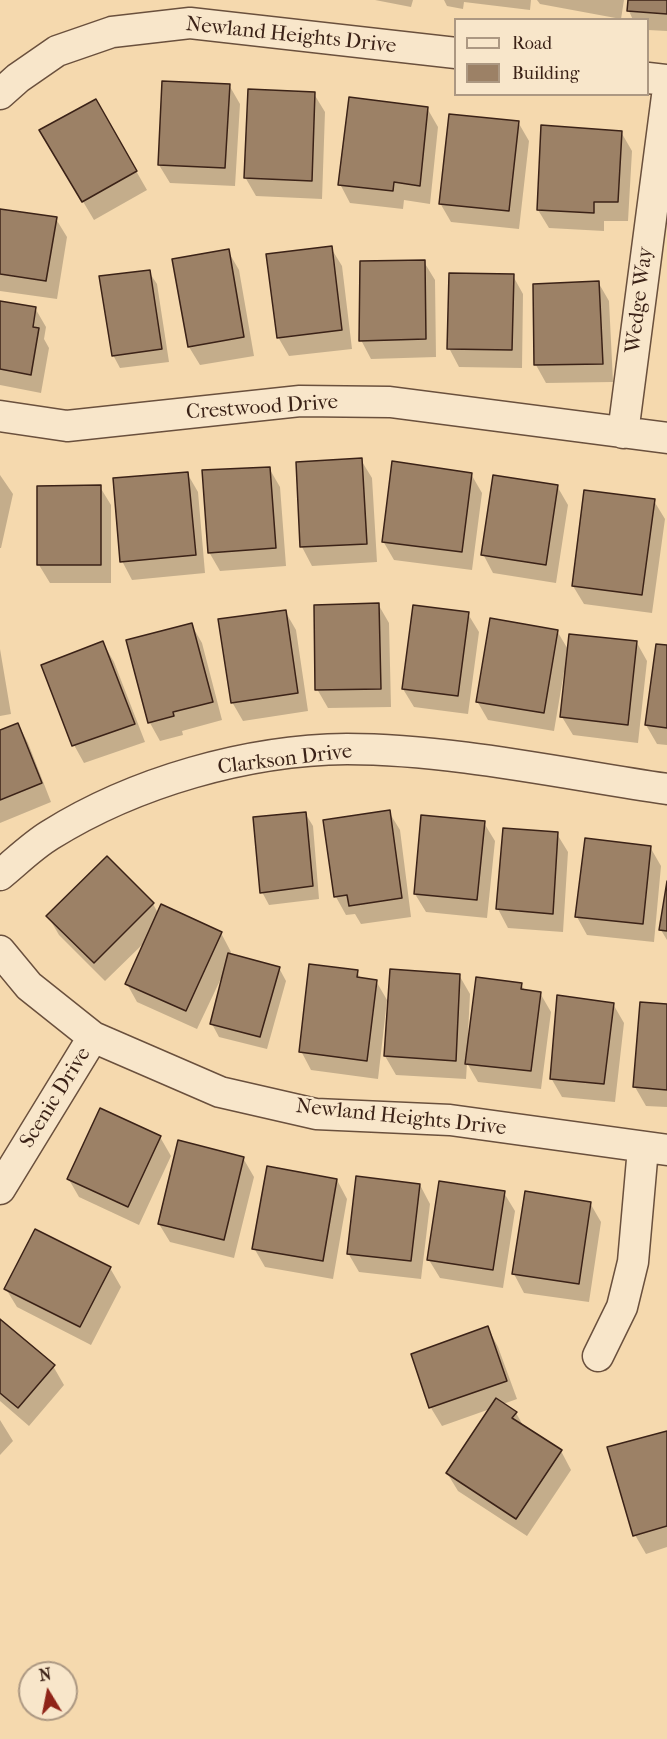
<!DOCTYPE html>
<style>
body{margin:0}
#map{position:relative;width:667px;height:1739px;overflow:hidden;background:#f5d9ae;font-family:"IM FELL French Canon",serif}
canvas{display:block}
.legend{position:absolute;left:454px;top:18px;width:195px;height:78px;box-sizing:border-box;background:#f8e6ca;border:2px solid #ac9882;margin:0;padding:8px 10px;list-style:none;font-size:18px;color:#3b2217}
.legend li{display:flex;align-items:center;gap:12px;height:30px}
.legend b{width:30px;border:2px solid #ac9882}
.north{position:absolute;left:18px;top:1661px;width:60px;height:60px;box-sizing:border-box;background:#f8e6ca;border:2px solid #ac9882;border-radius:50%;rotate:350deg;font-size:16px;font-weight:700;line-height:24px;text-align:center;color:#3b2217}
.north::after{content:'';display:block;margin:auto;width:21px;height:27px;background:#8f2418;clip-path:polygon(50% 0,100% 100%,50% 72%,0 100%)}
</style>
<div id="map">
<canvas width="667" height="1739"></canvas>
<ul class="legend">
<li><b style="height:8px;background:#f8e6ca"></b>Road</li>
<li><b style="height:16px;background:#9c8166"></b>Building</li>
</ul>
<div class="north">N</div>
</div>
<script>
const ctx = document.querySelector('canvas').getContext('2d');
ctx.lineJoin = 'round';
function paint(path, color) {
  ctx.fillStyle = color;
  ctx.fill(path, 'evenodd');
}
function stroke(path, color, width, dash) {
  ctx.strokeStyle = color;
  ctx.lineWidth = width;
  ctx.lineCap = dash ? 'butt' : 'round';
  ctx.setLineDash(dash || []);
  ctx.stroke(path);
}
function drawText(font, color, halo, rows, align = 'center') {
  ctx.font = font + ' "IM FELL French Canon",serif';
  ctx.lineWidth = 4.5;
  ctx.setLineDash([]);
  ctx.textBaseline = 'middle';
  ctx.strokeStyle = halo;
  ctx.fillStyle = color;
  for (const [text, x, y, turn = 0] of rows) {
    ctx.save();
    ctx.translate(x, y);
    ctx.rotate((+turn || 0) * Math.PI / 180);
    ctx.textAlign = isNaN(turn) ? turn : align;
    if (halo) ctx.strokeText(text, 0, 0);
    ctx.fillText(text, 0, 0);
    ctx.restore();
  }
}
paint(new Path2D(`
 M375 0H413L411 7Z
 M444 0H531L530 10 464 2 463 9 447 6Z
 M537 0H624L621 19 540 4Z
 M630 0H667V31L648 30V20H633L629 11Z
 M229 85 240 104 235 186 170 183 159 165Z
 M314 94 325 112 322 199 256 196 245 177Z
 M96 101 147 190 94 220 41 131Z
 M427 108 438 127 430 204 404 200 403 209 350 203 340 184Z
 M518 122 529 141 519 229 451 222 440 203Z
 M621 132 632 151 628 221H604V231L549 228 538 210Z
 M0 210 56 219 67 237 57 299 0 291Z
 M331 248 342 266 352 349 289 356 278 337Z
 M228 251 239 270 254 356 200 365 189 347Z
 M424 262 435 280 436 357 371 359 361 340Z
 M149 272 157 284 169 362 120 368 113 355Z
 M513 276 523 294 522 368 459 367 449 348Z
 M598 282 609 301 613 382 546 383 536 365Z
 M0 302 35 308 46 327 44 339 49 348 41 393 0 385Z
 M361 460 372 478 377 562 312 566 302 547 297 463Z
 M269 468 280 487 286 566 220 571 209 552Z
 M187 473 198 492 205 573 132 580 122 561Z
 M471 474 482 493 472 570 394 560 383 541Z
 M0 475 13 494 1 548H0Z
 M557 486 568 505 556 583 493 573 483 554Z
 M100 487 111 505V583H50L39 565Z
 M654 501 665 519 652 613 584 604 573 586Z
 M378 604 389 623 391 707 328 708 317 689Z
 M285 611 296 630 308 711 243 721 232 702Z
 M468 614 479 632 468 714 414 707 403 689Z
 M191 624 202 643 222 720 182 731 183 735 160 741 150 723 128 641Z
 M557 631 569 651 637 643 647 661 638 743 573 735 562 717 567 672H564L554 731 488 720 477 701Z
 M103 643 114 662 145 742 84 763 74 745Z
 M667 647V745L657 744 646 725Z
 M0 649 11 714 0 716Z
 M18 724 28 743 51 802 0 823V732Z
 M389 812 400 830 411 917 361 924 355 914 346 915 336 897 325 821Z
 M305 813 313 826 319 899 269 905 262 892Z
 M484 823 495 841 487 918 426 912 415 894Z
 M557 834 568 852 563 932 508 928 498 909Z
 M650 847 661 866 654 942 587 935 577 917Z
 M107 858 153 904 158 913 221 933 231 952 230 955 279 968 286 981 267 1049 219 1037 212 1024 225 970 197 1029 137 1002 127 984 146 941 105 981 59 935 48 916Z
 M667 891V940L661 930Z
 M357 972 361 979 376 981 387 1000 378 1079 311 1070 301 1051Z
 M459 975 470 994 468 1034 521 984 525 991 540 993 551 1012 541 1089 478 1082 467 1063 466 1079 396 1075 385 1056Z
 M613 1004 624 1023 615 1102 562 1097 551 1078Z
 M667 1006V1107L646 1106 635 1087Z
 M160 1137 171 1156 139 1225 79 1197 68 1178Z
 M243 1158 254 1177 234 1258 170 1242 159 1224Z
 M337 1180 347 1199 333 1279 265 1267 254 1248Z
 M420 1185 430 1204 421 1279 359 1272 348 1253Z
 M504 1193 515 1211 503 1288 440 1278 429 1260Z
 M590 1203 601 1222 589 1302 524 1293 514 1274Z
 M110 1268 121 1287 91 1345 17 1307 6 1289Z
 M0 1321 53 1366 64 1385 29 1426 0 1401Z
 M488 1328 498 1347 517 1399 503 1404 516 1413 524 1427 561 1451 571 1470 527 1536 458 1491 447 1473 490 1409 442 1426 431 1408 412 1354Z
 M0 1420 13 1441 0 1455Z
 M667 1432V1547L646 1554 635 1535Z`), '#0003');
const building = new Path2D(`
 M628 0H667V14L627 11Z
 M162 81 230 84 225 168 158 165Z
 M248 89 315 92 312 181 244 178Z
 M349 97 428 107 420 186 394 182 393 191 338 185Z
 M96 99 137 171 82 202 39 130Z
 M449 114 519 121 509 211 439 204Z
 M541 125 622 131 618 202H594V213L537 210Z
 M0 209 57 217 46 281 0 274Z
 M332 246 342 330 277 338 266 254Z
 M229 249 244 337 188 347 172 259Z
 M425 260 426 339 359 341 360 261Z
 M150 270 162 349 112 356 99 276Z
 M449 273 514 274 512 350 447 349Z
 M599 281 603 364 534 365 533 284Z
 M0 301 36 307 33 327 39 328 31 375 0 369Z
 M362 458 367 544 300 547 296 462Z
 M392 461 472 473 462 552 382 542Z
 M270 467 276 548 208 553 202 470Z
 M188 472 196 555 120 562 113 478Z
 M493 475 558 485 546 565 481 555Z
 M101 485V565H37V486Z
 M584 490 655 499 642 595 572 586Z
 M379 603 381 689 315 690 314 605Z
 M413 605 469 612 458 696 402 689Z
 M286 610 298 693 231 703 218 619Z
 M490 618 558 630 544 713 476 702Z
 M192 623 213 702 173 712 174 716 148 723 126 640Z
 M569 634 637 641 628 725 560 717Z
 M103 641 135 724 72 746 41 665Z
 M656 644 667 645V728L645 725Z
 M18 723 42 783 0 800V730Z
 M390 810 402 898 349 906 347 895 334 897 323 820Z
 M306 812 313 886 260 893 253 817Z
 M421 815 485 821 477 900 414 894Z
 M503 828 558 832 553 914 496 909Z
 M585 838 651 846 643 924 575 917Z
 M107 856 154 903 94 963 46 916Z
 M667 881V931L659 930Z
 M161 904 222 932 186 1011 125 984Z
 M228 953 280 967 260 1037 210 1024Z
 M309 964 358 970 357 977 377 980 367 1061 299 1052Z
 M390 969 460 974 456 1061 384 1056Z
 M476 977 522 983 521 989 541 992 531 1071 465 1064Z
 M557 995 614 1003 604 1084 550 1079Z
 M640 1002 667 1004V1090L633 1087Z
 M100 1108 161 1136 128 1207 67 1179Z
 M178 1140 244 1157 224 1240 158 1224Z
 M267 1166 337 1179 323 1261 252 1249Z
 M356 1176 420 1184 411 1261 347 1254Z
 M439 1181 505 1191 493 1270 427 1260Z
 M525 1191 591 1202 579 1284 512 1274Z
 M35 1229 111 1267 80 1327 4 1289Z
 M0 1319 55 1365 18 1408 0 1393Z
 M488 1326 507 1381 429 1408 411 1354Z
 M496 1398 517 1412 512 1418 562 1450 516 1519 446 1473Z
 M667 1431V1526L633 1536 607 1447Z`);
paint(building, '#9c8166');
stroke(building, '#3b2217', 1.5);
const minor = new Path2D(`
 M648 78 667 80
 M0 94 18 78 57 51 112 32 190 23 456 53
 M0 416 67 426 300 401 390 402 667 438
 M623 433 667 96
 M0 875C16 862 32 846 50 835 135 782 247 750 347 749 450 749 565 774 667 789
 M0 951 29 986 93 1037 220 1092 316 1114 450 1120 667 1150
 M0 1189 93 1037
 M598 1356 622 1307 633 1262 643 1148`);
stroke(minor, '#6a503d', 33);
stroke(minor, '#f8e6ca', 30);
drawText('21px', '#3b2217', '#f8e6ca', [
 ["Newland Heights Drive",291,36,6],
 ["Wedge Way",640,300,-83],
 ["Crestwood Drive",262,408,-4],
 ["Clarkson Drive",285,760,-7],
 ["Scenic Drive",56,1098,-58],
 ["Newland Heights Drive",401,1118,6]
]);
</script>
